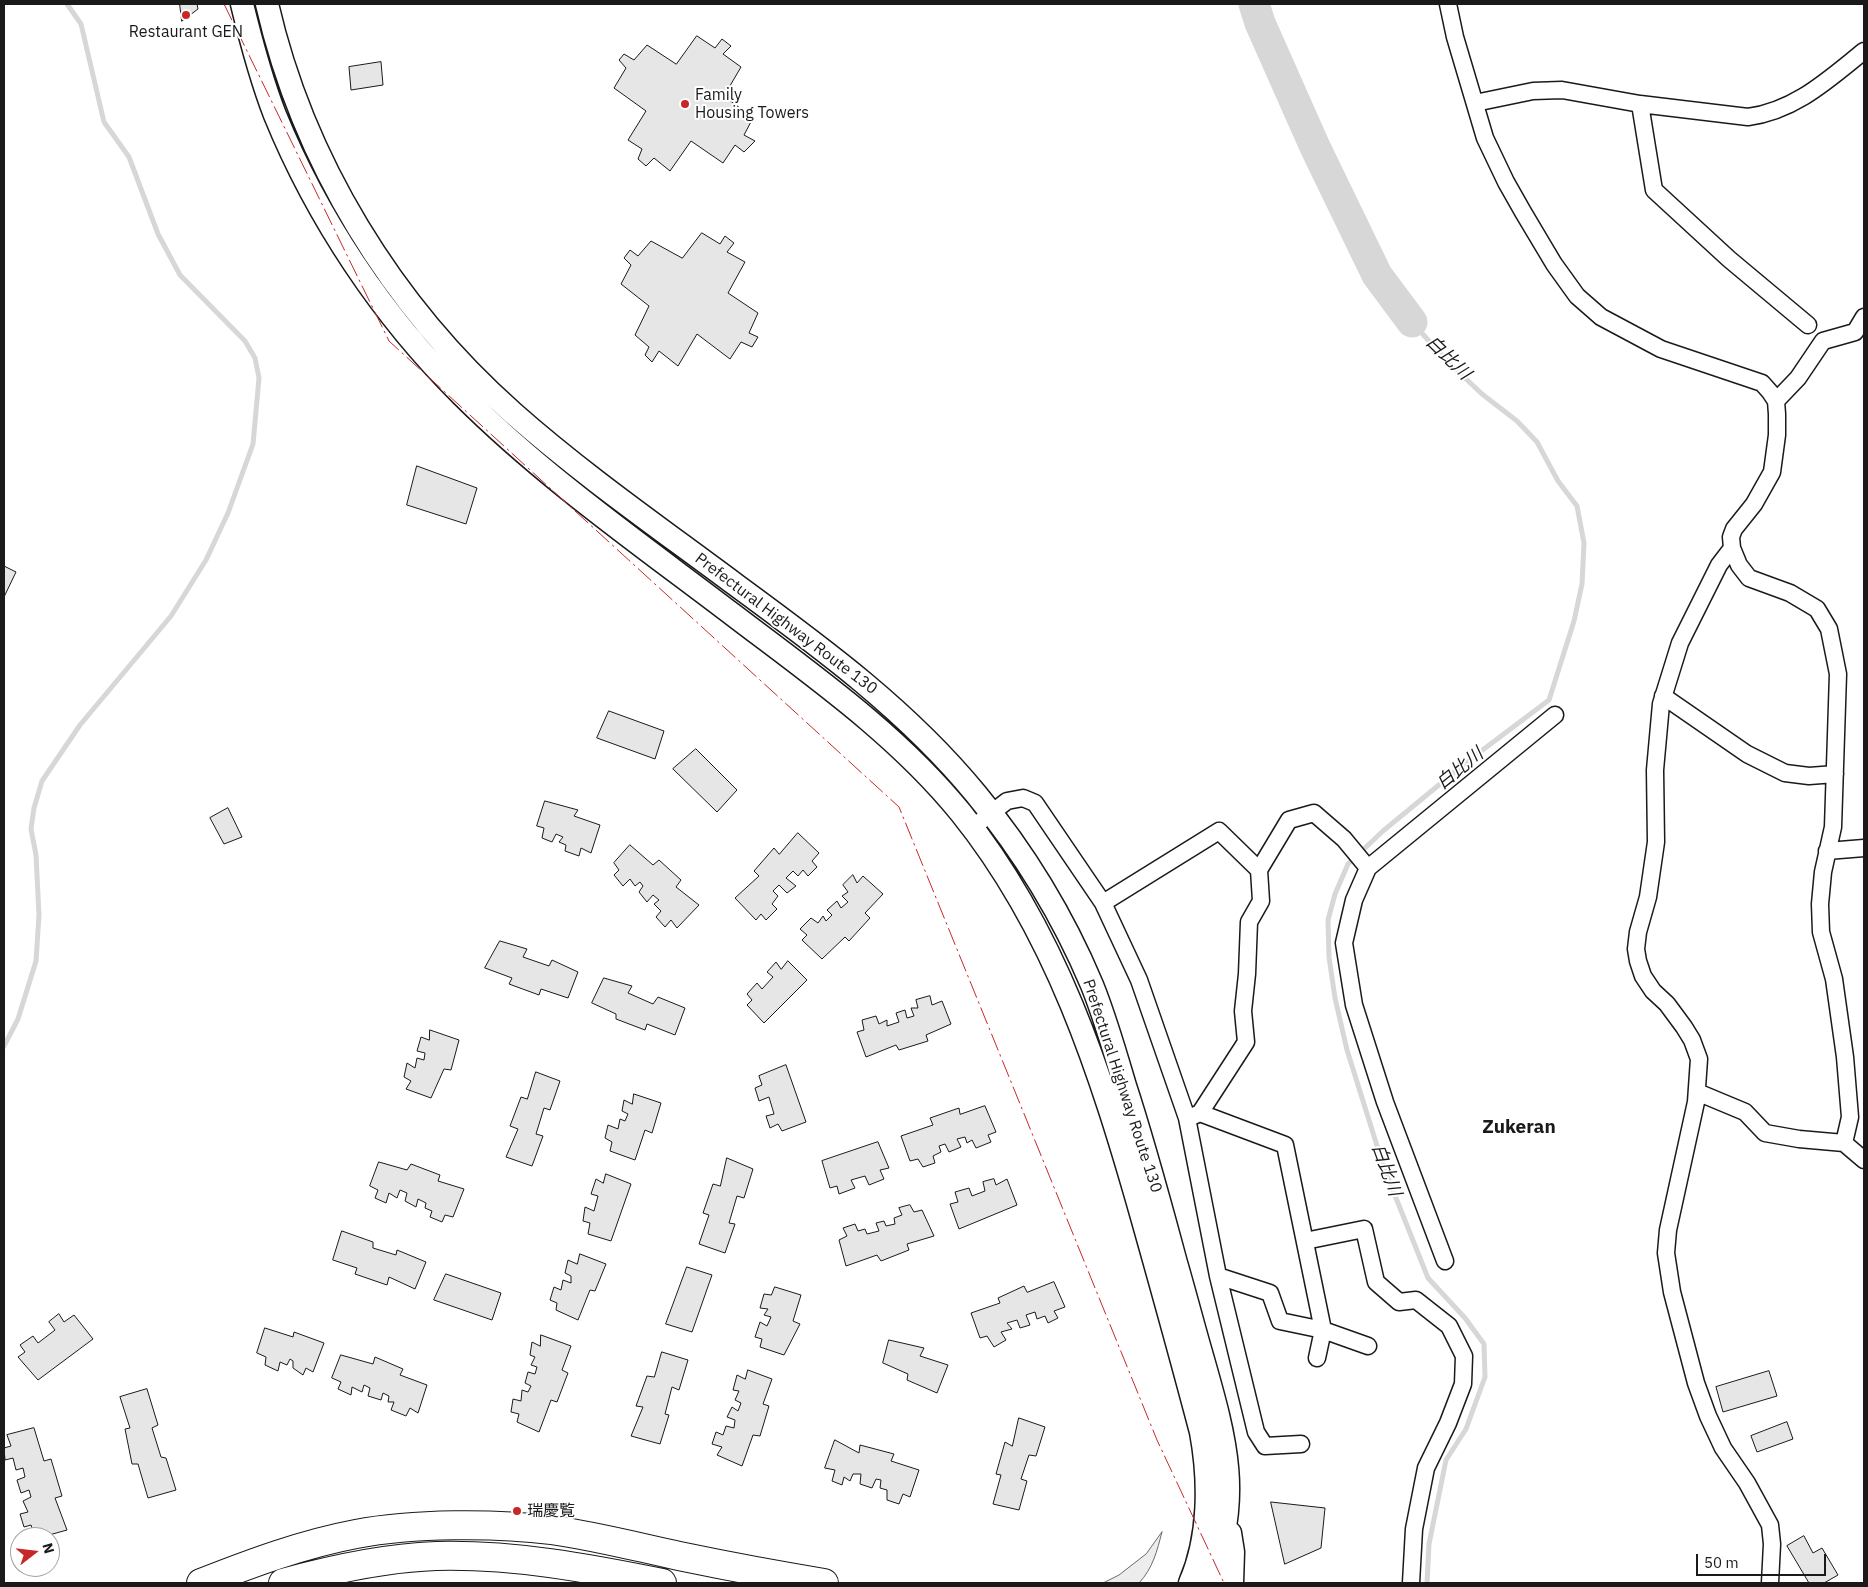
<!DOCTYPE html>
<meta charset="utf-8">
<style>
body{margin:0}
#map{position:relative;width:1868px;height:1587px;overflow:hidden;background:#fff;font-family:"IBM Plex Sans",sans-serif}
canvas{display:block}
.frame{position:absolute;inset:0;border:5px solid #1a1a1a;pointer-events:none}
.north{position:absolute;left:10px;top:1527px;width:50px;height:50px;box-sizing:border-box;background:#fff;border:1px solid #a3a3a3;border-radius:50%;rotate:74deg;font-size:14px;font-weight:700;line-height:20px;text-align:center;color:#1a1a1a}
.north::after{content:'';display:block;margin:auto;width:18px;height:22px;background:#c62828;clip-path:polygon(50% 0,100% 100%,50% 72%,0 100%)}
.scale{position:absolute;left:1696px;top:1554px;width:130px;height:22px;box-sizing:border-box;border:2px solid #1a1a1a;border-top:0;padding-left:6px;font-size:15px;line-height:18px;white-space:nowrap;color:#1a1a1a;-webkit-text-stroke:4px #fff;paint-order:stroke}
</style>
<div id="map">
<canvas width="1868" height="1587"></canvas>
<div class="frame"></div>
<div class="north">N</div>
<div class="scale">50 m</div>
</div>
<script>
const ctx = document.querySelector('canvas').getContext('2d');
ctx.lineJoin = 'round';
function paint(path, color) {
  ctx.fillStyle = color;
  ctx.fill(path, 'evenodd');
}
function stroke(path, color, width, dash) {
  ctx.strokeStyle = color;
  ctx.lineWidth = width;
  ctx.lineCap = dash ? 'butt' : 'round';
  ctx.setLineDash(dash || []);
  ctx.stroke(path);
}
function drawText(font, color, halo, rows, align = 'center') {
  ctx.font = font + ' "IBM Plex Sans","Noto Sans JP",sans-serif';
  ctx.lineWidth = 4;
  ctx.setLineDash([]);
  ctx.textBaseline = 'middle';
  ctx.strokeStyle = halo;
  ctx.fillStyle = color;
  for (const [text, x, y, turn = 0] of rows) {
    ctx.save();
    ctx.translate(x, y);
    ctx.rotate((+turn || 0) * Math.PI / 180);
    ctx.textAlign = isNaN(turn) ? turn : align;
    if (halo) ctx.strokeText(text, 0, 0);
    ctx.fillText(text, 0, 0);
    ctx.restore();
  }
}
const green = new Path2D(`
 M1162 1532C1157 1551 1153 1568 1139 1583H1103L1119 1575 1146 1554Z`);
paint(green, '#ededed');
stroke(green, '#6a6a6a', 1);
stroke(new Path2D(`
 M1412 322 1445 359 1482 394 1517 421 1537 442 1558 481 1577 506 1584 543 1582 584 1574 621 1549 700 1468 761 1383 831 1348 864 1335 894 1328 920 1329 957 1335 998 1347 1050 1384 1168 1428 1278 1465 1318 1484 1344 1485 1377 1466 1429 1446 1460 1429 1544 1427 1583
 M4 1046 18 1019 36 961 39 915 36 855 31 829 34 808 42 781 80 725 171 616 206 560 228 513 253 444 259 378 255 358 245 341 180 275 158 234 129 157 104 122 81 24 67 4`), '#d7d7d7', 5);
stroke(new Path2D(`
 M1254 4 1260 23 1315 147 1377 275 1412 322`), '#d7d7d7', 31);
const building = new Path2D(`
 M180 4H197L198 9 182 21Z
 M697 36 715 48 722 39 731 46 723 54 741 67 724 96 753 118 744 135 755 141 744 152 735 145 723 163 691 141 670 171 654 158 646 166 638 159 642 149 628 140 646 111 614 88 626 68 619 60 624 54 634 60 647 45 676 64Z
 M381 62 383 85 351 90 349 67Z
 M702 233 720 244 725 236 734 243 727 252 745 262 728 293 758 313 749 333 758 337 752 347 741 342 730 359 697 334 678 366 659 351 652 362 645 355 649 347 635 335 649 306 621 284 631 265 624 258 630 250 638 256 651 241 682 258Z
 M417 466 477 488 466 524 407 505Z
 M4 566 16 572 4 597Z
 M609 711 664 731 655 759 597 738Z
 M696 749 737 790 717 812 673 769Z
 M545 801 578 810 574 816 600 825 591 853 581 848 579 856 565 851 566 845 559 842 563 837 556 834 552 842 542 838 544 828 537 826Z
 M228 808 242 837 224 844 210 818Z
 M798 833 819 853 812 861 817 867 808 876 803 870 798 876 793 871 786 878 796 886 787 893 779 885 773 891 778 896 772 904 777 909 766 920 761 914 756 920 735 898 759 876 754 871 774 848 779 854Z
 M630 845 653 865 659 860 681 880 676 887 699 905 677 928 671 920 665 927 656 917 661 911 654 904 659 900 653 895 647 902 639 892 643 886 640 882 635 886 630 879 623 886 614 875 619 870 614 863Z
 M853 875 857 883 863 876 883 894 865 913 870 918 849 941 845 937 822 959 802 940 807 935 800 929 811 918 818 923 823 916 826 921 832 915 827 910 837 901 841 908 848 902 842 896 848 892 843 885Z
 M500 941 527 949 523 957 549 966 552 960 578 972 568 998 541 989 539 995 509 984 512 978 485 968Z
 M788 961 807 980 764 1023 747 1005 752 1000 747 994 757 983 762 989 773 977 767 972 776 962 781 969Z
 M604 978 632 986 628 993 653 1004 658 997 685 1008 675 1035 647 1024 645 1030 616 1019V1014L592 1003Z
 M930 996 932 1005 942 1001 951 1024 926 1035 928 1041 899 1050 896 1045 866 1057 857 1032 864 1030 862 1020 876 1016 879 1024 887 1020V1026L899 1022 896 1013 905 1010 907 1018 914 1016 911 1008H918L916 1000Z
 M430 1030 459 1040 451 1070 444 1069 431 1098 406 1089 411 1081 404 1077 407 1063 415 1068 417 1058 424 1060 425 1053 417 1051 421 1037 429 1040Z
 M786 1065 806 1122 782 1131 778 1124 770 1128 766 1116 774 1114 769 1097 759 1101 755 1088 762 1085 759 1076Z
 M536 1072 560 1081 550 1110 544 1108 536 1134 543 1136 532 1166 506 1157 518 1129 510 1126 521 1097 527 1099Z
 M634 1094 661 1103 652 1133 645 1130 635 1160 610 1151 612 1142 605 1138 608 1125 618 1129 620 1119 625 1121 628 1114 622 1111 624 1100 632 1104Z
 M985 1106 996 1132 988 1135 991 1142 976 1148 972 1140 967 1143 965 1137 957 1139 961 1147 949 1152 945 1144 939 1146 941 1152 933 1156 935 1163 923 1167 918 1159 910 1161 901 1136 933 1125 930 1118 959 1108 960 1114Z
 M878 1142 889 1168 880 1170 884 1179 869 1185 865 1176 851 1180 855 1188 839 1194 837 1186 830 1188 822 1161Z
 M727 1158 753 1169 744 1198 737 1196 729 1223 735 1224 725 1253 699 1244 709 1215 703 1213 713 1184 720 1186Z
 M379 1162 407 1170 411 1164 440 1175 438 1181 464 1189 453 1217 445 1215 442 1222 430 1217 432 1211 425 1208 426 1203 418 1199 416 1207 405 1201 407 1193 400 1190 397 1198 389 1193 386 1203 375 1198 378 1190 370 1186Z
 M606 1174 631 1184 611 1241 588 1234 590 1223 583 1221 585 1207 594 1211 598 1196 591 1194 596 1179 603 1183Z
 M994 1179 996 1185 1007 1179 1017 1205 959 1229 950 1204 958 1202 955 1192 969 1188 972 1196 985 1191 983 1182Z
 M910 1205 914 1212 922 1210 934 1236 907 1244 909 1250 881 1261 877 1255 846 1266 839 1240 847 1236 843 1228 855 1224 858 1231 865 1229 867 1234 879 1231 876 1223 884 1221 886 1226 895 1224 894 1218 902 1215 899 1208Z
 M342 1231 373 1242V1248L396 1255 397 1250 426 1262 415 1289 389 1277 387 1285 355 1274 357 1268 333 1260Z
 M580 1254 606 1264 595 1291 590 1290 578 1320 556 1310 557 1303 550 1300 554 1287 561 1290 563 1280 571 1283V1276L565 1273 568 1260 577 1264Z
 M687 1267 712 1275 692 1332 666 1324Z
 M446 1274 501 1293 492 1320 434 1300Z
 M1054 1282 1065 1307 1054 1311 1058 1318 1048 1323 1045 1316 1037 1319 1035 1312 1026 1315 1030 1325 1020 1328 1017 1320 1007 1323 1012 1329 1001 1332 1006 1340 994 1347 987 1336 980 1338 971 1313 1000 1303 998 1298 1024 1286 1027 1292Z
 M775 1287 801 1295 793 1321 800 1324 784 1355 760 1347 762 1339 755 1337 760 1322 767 1326 771 1317 764 1315 768 1309 760 1308 764 1294 771 1295Z
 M59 1314 64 1322 74 1315 93 1339 38 1380 18 1357 25 1352 20 1345 33 1336 38 1343 55 1330 49 1322Z
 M265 1328 293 1337 294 1332 324 1343 313 1372 306 1368 303 1375 293 1368V1361L290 1359 287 1365 280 1362 278 1371 265 1365 266 1357 257 1353Z
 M541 1335 571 1346 562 1370 568 1373 557 1402 551 1400 539 1432 517 1422 519 1414 511 1412 513 1399 521 1401 522 1390 528 1392 531 1386 525 1383 528 1372 535 1374 537 1367 531 1365 535 1357 530 1355 532 1342 540 1346Z
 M889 1340 924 1348 920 1356 948 1365 937 1393 907 1380 908 1374 883 1363Z
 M662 1352 688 1360 679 1390 672 1387 665 1414 669 1415 660 1444 631 1436 643 1407 636 1406 647 1376 654 1377Z
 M341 1355 373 1364 375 1357 403 1369 400 1375 427 1385 418 1413 410 1408 406 1416 391 1410 394 1402H388L389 1396 383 1393 381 1400 368 1396 370 1388 364 1385 362 1392 352 1387 351 1395 338 1389 341 1382 332 1378Z
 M748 1370 772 1379 763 1404 769 1406 760 1436 753 1435 742 1466 717 1455 722 1447 712 1444 716 1432 723 1435 726 1426 734 1428 735 1420 727 1417 732 1407 738 1411 741 1403 735 1400 739 1391 733 1390 737 1375 745 1379Z
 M1769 1371 1777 1396 1723 1412 1716 1387Z
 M147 1389 158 1425 152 1428 161 1457 166 1458 176 1490 148 1498 138 1464H132L125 1429 130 1428 120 1397Z
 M1019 1418 1045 1427 1036 1456 1029 1455 1021 1479 1027 1481 1019 1510 993 1504 1001 1475 996 1474 1005 1442 1012 1446Z
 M1787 1422 1793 1439 1757 1452 1751 1436Z
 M34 1428 44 1461 51 1459 62 1496 55 1498 67 1530 42 1537H35L31 1525 24 1527 20 1514 28 1512 23 1501 31 1497 29 1490 21 1493 17 1480 25 1477 23 1468 16 1470 13 1458 5 1460 4 1448 11 1446 7 1435Z
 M835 1440 859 1453 860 1445 894 1454 891 1461 919 1470 910 1497 903 1494 899 1504 887 1500V1490L880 1488 881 1480 876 1479 872 1488 860 1484 861 1474H853L850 1481 844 1477 842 1485 832 1481 835 1470 825 1468Z
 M1271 1502 1325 1508 1321 1548 1285 1564Z
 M1804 1536 1813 1553 1822 1548 1838 1575 1824 1583H1809L1787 1546Z`);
paint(building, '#e6e6e6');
stroke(building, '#1a1a1a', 1);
const street = new Path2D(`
 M1448 4 1455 37 1485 138 1506 182 1523 212 1554 264 1577 296 1601 317 1661 349 1762 383 1770 392 1776 401 1777 414V435L1772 472 1754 504 1734 529 1731 537 1732 548 1739 565 1749 578 1790 593 1817 609 1829 629 1838 674 1833 827 1823 872 1820 904 1821 932 1834 979 1845 1057 1850 1117 1844 1143 1864 1160
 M1475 103 1533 91 1562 90 1640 104 1748 117C1795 111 1829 79 1864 51
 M1640 104 1654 190 1729 259 1808 325
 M1776 401 1798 378 1823 341 1855 332 1864 317
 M1732 548 1719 565 1680 643 1661 704 1655 770 1656 842 1648 897 1638 932 1636 949 1638 961 1643 976 1653 991 1667 1004 1684 1027 1692 1040 1699 1059 1696 1102 1668 1230 1666 1253 1672 1292 1696 1383 1708 1416 1723 1448 1747 1483 1770 1525 1772 1544 1770 1583
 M1663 696 1747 754 1785 773 1809 776 1835 774
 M972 828 1007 801 1023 798 1035 803 1103 903 1139 980 1187 1118 1218 1276 1256 1432 1265 1446 1301 1444
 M1827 851 1864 848
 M1368 868 1555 715
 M1259 870 1289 820 1314 813 1344 839 1368 868 1354 900 1344 943 1354 1005 1385 1102 1445 1261
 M1103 903 1219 831 1259 870 1261 901 1249 922 1247 974 1243 1011 1246 1042 1200 1113
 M1697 1092 1745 1112 1765 1133 1799 1139 1844 1143
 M1191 1117 1200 1113 1285 1145 1323 1330 1280 1321 1270 1293 1218 1276
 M1305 1241 1364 1229 1376 1282 1399 1302 1416 1300 1449 1326 1464 1356 1463 1384 1448 1423 1426 1468 1414 1529 1411 1583
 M1317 1358 1323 1330 1368 1346`);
const secondary = new Path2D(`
 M242 4C251 41 261 79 275 115 317 218 383 317 462 395 544 477 640 544 732 614 812 675 897 734 961 813 1056 931 1101 1073 1142 1217 1162 1288 1182 1360 1201 1432 1210 1481 1210 1537 1190 1583
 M267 4C303 161 392 306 513 413 583 475 661 529 736 585 822 648 908 711 976 794 1024 852 1063 916 1092 985 1105 1017 1115 1052 1125 1086 1144 1144 1160 1204 1176 1263 1185 1294 1193 1325 1202 1356 1226 1440 1243 1499 1209 1583
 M1230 1533 1233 1552 1232 1583`);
const highway = new Path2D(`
 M201 1583C252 1563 303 1544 356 1534 413 1523 495 1523 552 1530 595 1536 637 1547 679 1556 727 1566 775 1575 824 1583
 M283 1583C333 1569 384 1558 436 1556 513 1554 588 1568 662 1583`);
stroke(street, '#1a1a1a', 19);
stroke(secondary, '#1a1a1a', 25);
stroke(highway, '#1a1a1a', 30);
stroke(street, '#fff', 16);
stroke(secondary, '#fff', 22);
stroke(highway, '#fff', 28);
stroke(new Path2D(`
 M224 4 389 341 899 807 1157 1440 1224 1583`), '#c62828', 1, [18, 4, 2.5, 4]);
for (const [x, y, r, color] of [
 [186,15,5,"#c62828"],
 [685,104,5,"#c62828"],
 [517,1511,5,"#c62828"]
]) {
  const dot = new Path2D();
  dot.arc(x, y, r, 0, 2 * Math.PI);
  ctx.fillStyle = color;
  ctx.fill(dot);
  stroke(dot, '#fff', 2);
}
drawText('16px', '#1a1a1a', '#fff', [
 ["Restaurant GEN",186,32,"center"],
 ["Family",695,95],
 ["Housing Towers",695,113],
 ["瑞慶覧",527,1511]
], 'left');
drawText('16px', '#1a1a1a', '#fff', [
 ["Prefectural Highway Route 130",786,624,37],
 ["Prefectural Highway Route 130",1122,1086,72]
]);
drawText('italic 18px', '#1a1a1a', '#fff', [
 ["白比川",1448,358,44],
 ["白比川",1460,769,-39],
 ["白比川",1386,1170,70]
]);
drawText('bold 19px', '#1a1a1a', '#fff', [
 ["Zukeran",1519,1128]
]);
</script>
